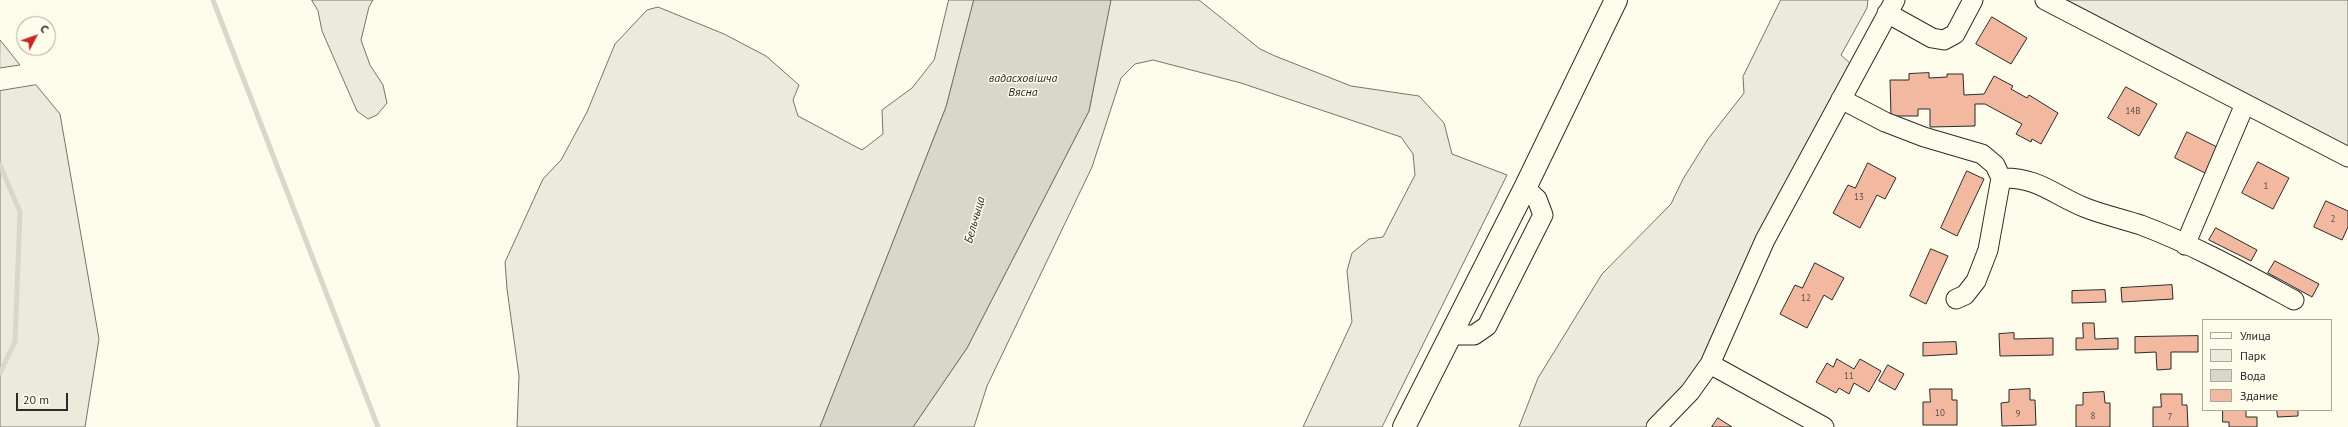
<!DOCTYPE html>
<meta charset="utf-8">
<style>
body{margin:0}
#map{position:relative;width:2348px;height:427px;overflow:hidden;background:#fdfbea;font-family:"PT Sans",sans-serif}
canvas{display:block}
.legend{position:absolute;left:2202px;top:319px;width:130px;height:92px;box-sizing:border-box;background:#fdfbea;border:1px solid #a9a89e;margin:0;padding:5px 7px;list-style:none;font-size:12px;color:#2b2b2b}
.legend li{display:flex;align-items:center;gap:8px;height:20px}
.legend b{width:20px;border:1px solid #a9a89e}
.north{position:absolute;left:16px;top:16px;width:40px;height:40px;box-sizing:border-box;background:#fdfbea;border:1px solid #a9a89e;border-radius:50%;rotate:49deg;font-size:11px;font-weight:700;line-height:16px;text-align:center;color:#2b2b2b}
.north::after{content:'';display:block;margin:auto;width:14px;height:18px;background:#c62828;clip-path:polygon(50% 0,100% 100%,50% 72%,0 100%)}
.scale{position:absolute;left:16px;top:393px;width:52px;height:18px;box-sizing:border-box;border:2px solid #2b2b2b;border-top:0;padding-left:5px;font-size:12px;line-height:14px;white-space:nowrap;color:#2b2b2b;-webkit-text-stroke:3px #fdfbea;paint-order:stroke}
</style>
<div id="map">
<canvas width="2348" height="427"></canvas>
<ul class="legend">
<li><b style="height:5px;background:#fdfbea"></b>Улица</li>
<li><b style="height:11px;background:#ecebdb"></b>Парк</li>
<li><b style="height:11px;background:#d8d7c9"></b>Вода</li>
<li><b style="height:11px;background:#f2b8a0"></b>Здание</li>
</ul>
<div class="north">С</div>
<div class="scale">20 m</div>
</div>
<script>
const ctx = document.querySelector('canvas').getContext('2d');
ctx.lineJoin = 'round';
function paint(path, color) {
  ctx.fillStyle = color;
  ctx.fill(path, 'evenodd');
}
function stroke(path, color, width, dash) {
  ctx.strokeStyle = color;
  ctx.lineWidth = width;
  ctx.lineCap = dash ? 'butt' : 'round';
  ctx.setLineDash(dash || []);
  ctx.stroke(path);
}
function drawText(font, color, halo, rows, align = 'center') {
  ctx.font = font + ' "PT Sans",sans-serif';
  ctx.lineWidth = 3;
  ctx.setLineDash([]);
  ctx.textBaseline = 'middle';
  ctx.strokeStyle = halo;
  ctx.fillStyle = color;
  for (const [text, x, y, turn = 0] of rows) {
    ctx.save();
    ctx.translate(x, y);
    ctx.rotate((+turn || 0) * Math.PI / 180);
    ctx.textAlign = isNaN(turn) ? turn : align;
    if (halo) ctx.strokeText(text, 0, 0);
    ctx.fillText(text, 0, 0);
    ctx.restore();
  }
}
const green = new Path2D(`
 M312 0H373L369 7 361 40 370 65 383 85 387 103 377 115 368 119 357 111 322 31 318 11Z
 M949 0H974L946 107 820 427H517L519 376 507 289 505 262 543 179 561 160 587 112 615 44 647 10 658 7 724 34 766 56 799 85 793 100 798 116 862 150 883 134 882 110 912 88 934 60Z
 M1111 0H1199L1260 49 1275 56 1351 86 1419 96 1444 123 1452 154 1507 175 1382 427H1303L1352 322 1347 271 1352 253 1369 239 1383 237 1415 175 1413 154 1401 137 1241 83 1153 60 1135 64 1121 78 1092 167 987 386 974 427H913L967 348 1089 111Z
 M1781 0H1868L1867 8 1841 55 1852 65 1705 361 1648 427H1519L1538 378 1602 274 1671 204 1683 179 1708 139 1744 93 1743 77Z
 M2067 0H2348V148Z
 M0 40 20 65 0 68Z
 M36 85 60 114 99 339 85 427H0V91Z`);
paint(green, '#ecebdb');
stroke(green, '#74746e', 1);
const water = new Path2D(`
 M974 0H1111L1089 111 967 348 913 427H820L946 107Z`);
paint(water, '#d8d7c9');
stroke(water, '#74746e', 1);
stroke(new Path2D(`
 M213 0 378 427
 M0 165 20 212 15 342 0 373`), '#d8d7c9', 5);
const building = new Path2D(`
 M1992 17 2027 38 2011 64 1976 44Z
 M1929 73V78L1947 77V74H1963L1964 95 1984 94 1994 76 2013 86 2011 89 2027 98 2029 95 2058 113 2041 144 2032 139 2031 142 2016 134 2022 124 1985 104H1975V126L1930 127V109H1918V116H1891L1890 80H1909V74Z
 M2126 87 2157 104 2139 136 2108 118Z
 M2187 132 2217 147 2205 173 2175 158Z
 M2258 162 2289 178 2273 209 2242 193Z
 M1868 163 1896 178 1885 199 1877 195 1860 228 1833 213 1848 185 1855 188Z
 M1967 171 1984 179 1957 236 1941 228Z
 M2326 201 2348 211V227L2342 240 2314 227Z
 M2216 228 2257 250 2251 261 2209 240Z
 M1931 249 1948 256 1926 304 1910 296Z
 M2275 261 2319 284 2312 297 2268 273Z
 M1815 263 1844 278 1832 300 1824 295 1807 328 1780 314 1795 285 1802 288Z
 M2172 285 2173 299 2122 302 2121 288Z
 M2105 290 2106 302 2072 303V291Z
 M2083 323H2094L2095 339 2118 338V349L2076 350V338H2083Z
 M2014 333V339L2053 338V355L2000 356 1999 334Z
 M2198 336V352H2171V369L2157 370 2156 352 2135 353V337Z
 M1956 342 1957 354 1923 356V343Z
 M1837 359 1854 369 1860 359 1881 371 1869 392 1854 383 1849 394 1839 388 1836 393 1816 382 1827 363 1833 367Z
 M1888 365 1904 374 1895 390 1879 381Z
 M1930 389H1952V400H1957V425H1923V402H1930Z
 M2030 389V400H2035L2036 425 2002 426 2001 403 2009 402V390Z
 M2104 392 2105 403H2110V427H2076V405H2083V393Z
 M2161 394H2182V405H2187L2188 427H2153V407H2161Z
 M2223 410H2246V417H2257V427H2229V422H2223Z
 M2277 410H2298V416L2278 417Z
 M1718 418 1732 427H1712Z`);
paint(building, '#f2b8a0');
stroke(building, '#2b2b2b', 1);
const minor = new Path2D(`
 M2045 0 2348 157
 M1887 13 1932 38 1944 40 1955 34 1973 0
 M1841 99 1885 122 1924 137 1982 154 1995 165 2001 178 1988 250 1976 281 1965 295 1956 299
 M2001 178C2039 177 2053 195 2086 208 2104 215 2123 219 2141 225 2194 245 2244 273 2294 300
 M2185 245 2245 104
 M1450 335H1474L1487 326 1543 215 1537 199 1525 188
 M1710 364 1824 427
 M1656 427 1690 392 1710 364 1765 240 1895 0`);
const major = new Path2D(`
 M1404 427 1525 188 1616 0`);
stroke(minor, '#2b2b2b', 21);
stroke(major, '#2b2b2b', 24);
stroke(minor, '#fdfbea', 19);
stroke(major, '#fdfbea', 22);
drawText('9px', '#5d4e48', null, [
 ["14В",2133,111],
 ["1",2266,186],
 ["13",1859,197],
 ["2",2333,219],
 ["12",1806,298],
 ["11",1849,376],
 ["10",1940,413],
 ["9",2018,414],
 ["8",2093,416],
 ["7",2170,417]
]);
drawText('italic 12px', '#2b2b2b', '#fdfbea', [
 ["вадасховішча",1023,79],
 ["Вясна",1023,93],
 ["Бельчыца",975,220,-74]
]);
</script>
